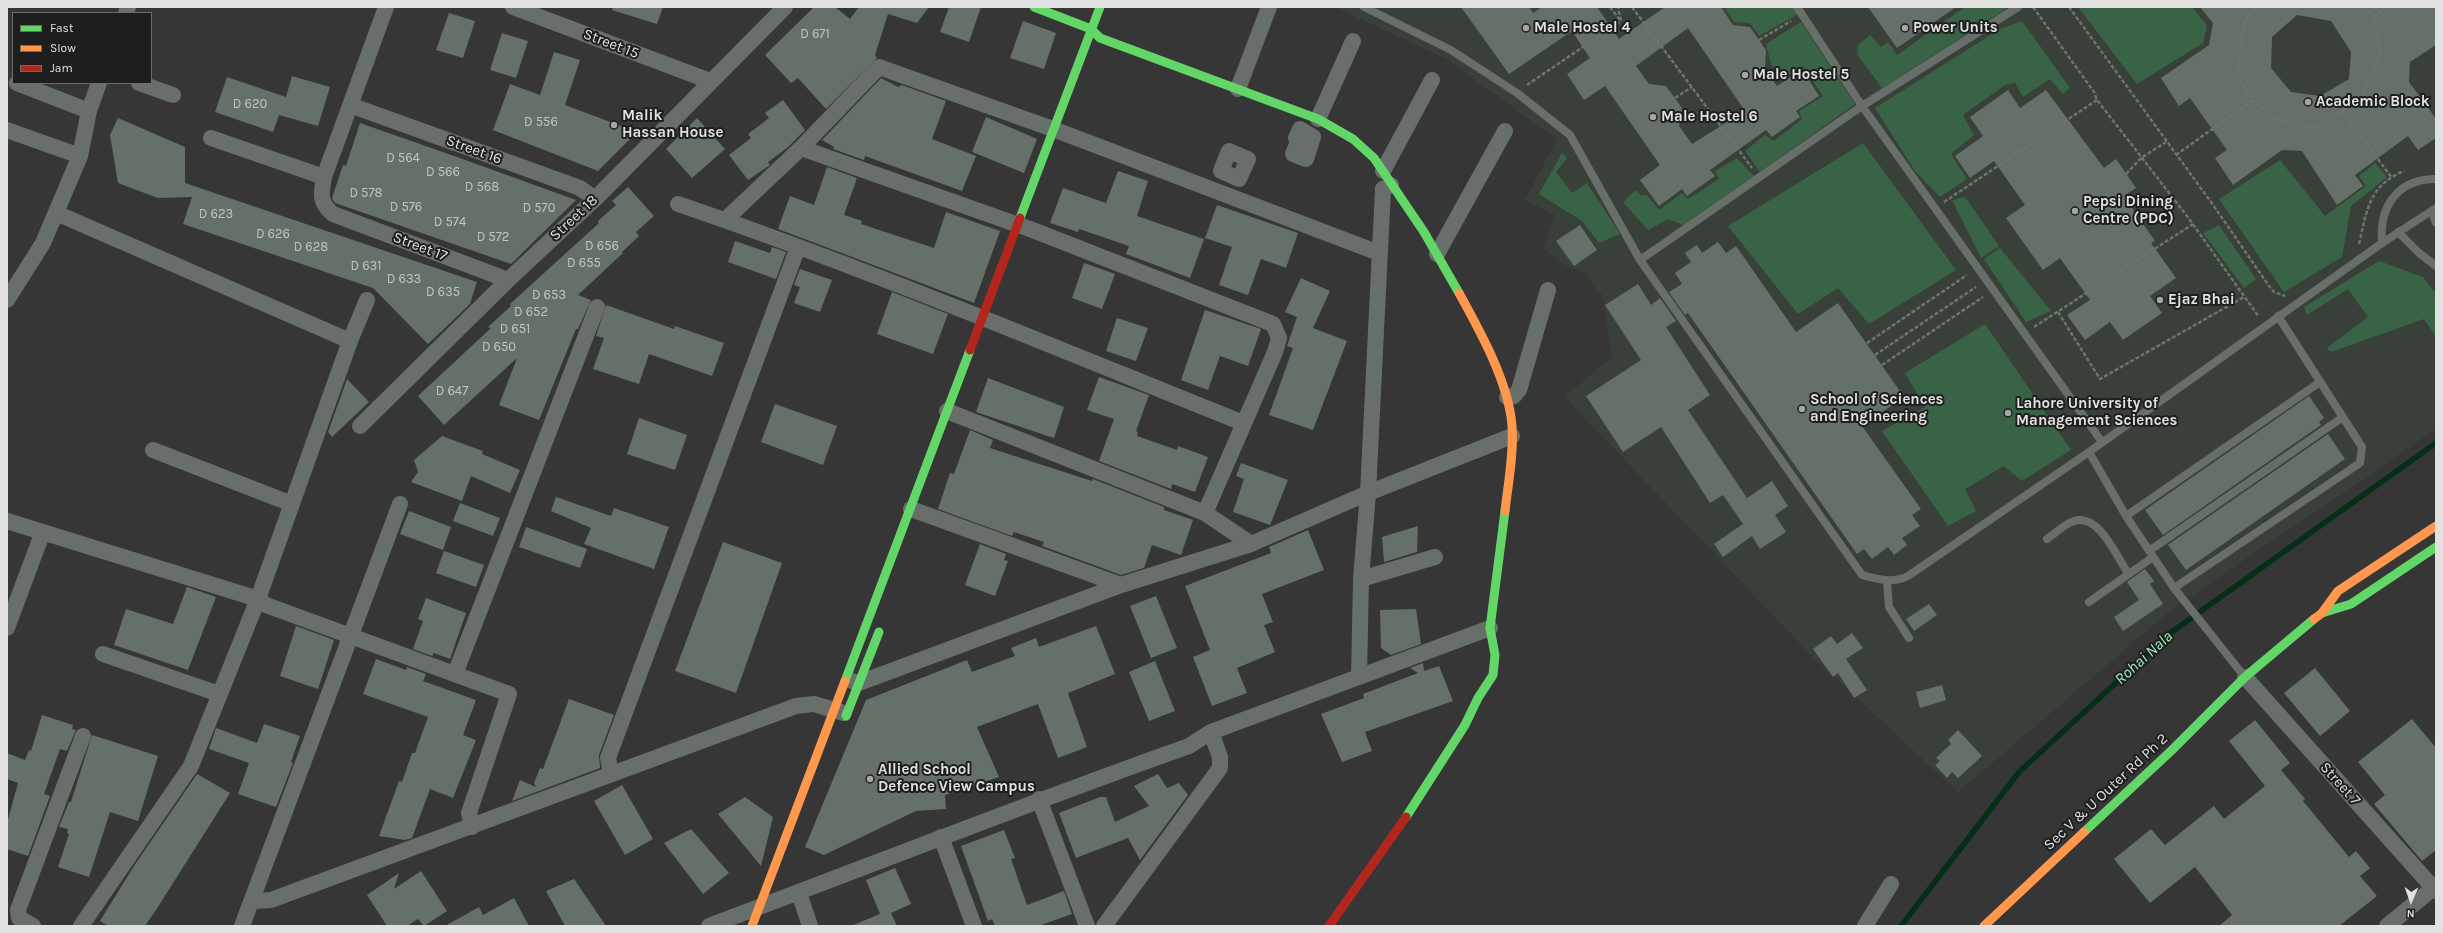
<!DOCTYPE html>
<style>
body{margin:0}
#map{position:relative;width:2443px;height:933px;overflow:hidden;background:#363636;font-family:Karla,sans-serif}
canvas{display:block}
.frame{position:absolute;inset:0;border:8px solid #e0e1e0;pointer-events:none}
.legend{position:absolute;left:12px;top:12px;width:140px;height:72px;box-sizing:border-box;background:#1d1e1d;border:1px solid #6b6c6b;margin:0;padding:5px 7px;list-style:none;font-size:12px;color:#e0e1e0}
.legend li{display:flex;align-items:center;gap:8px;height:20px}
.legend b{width:20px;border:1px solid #6b6c6b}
.north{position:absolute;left:2391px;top:881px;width:40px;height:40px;-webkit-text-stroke:3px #1d1e1d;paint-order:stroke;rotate:182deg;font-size:11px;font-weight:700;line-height:16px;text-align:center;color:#e0e1e0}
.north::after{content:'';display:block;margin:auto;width:14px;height:18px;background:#e0e1e0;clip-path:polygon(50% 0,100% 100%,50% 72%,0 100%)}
</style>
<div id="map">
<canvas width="2443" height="933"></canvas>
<div class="frame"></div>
<ul class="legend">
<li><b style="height:5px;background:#63d668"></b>Fast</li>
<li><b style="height:5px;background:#ff974d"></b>Slow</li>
<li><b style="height:5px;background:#b3261e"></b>Jam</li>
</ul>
<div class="north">N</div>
</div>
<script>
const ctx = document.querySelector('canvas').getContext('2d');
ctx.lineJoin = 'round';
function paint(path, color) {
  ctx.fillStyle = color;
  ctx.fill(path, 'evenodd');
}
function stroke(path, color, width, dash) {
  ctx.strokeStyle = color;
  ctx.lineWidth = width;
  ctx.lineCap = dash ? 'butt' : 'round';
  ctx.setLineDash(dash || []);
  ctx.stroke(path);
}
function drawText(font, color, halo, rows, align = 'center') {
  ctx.font = font + ' Karla,sans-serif';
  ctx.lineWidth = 4;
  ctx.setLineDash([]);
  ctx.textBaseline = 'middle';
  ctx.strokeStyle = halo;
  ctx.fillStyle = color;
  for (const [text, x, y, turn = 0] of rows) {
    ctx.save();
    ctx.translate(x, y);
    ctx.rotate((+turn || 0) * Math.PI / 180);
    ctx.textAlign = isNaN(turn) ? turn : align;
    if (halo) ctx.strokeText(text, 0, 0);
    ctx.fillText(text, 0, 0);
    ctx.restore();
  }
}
paint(new Path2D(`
 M1335 7H2436V429L2172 609 1958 792 1812 656 1565 397 1612 357 1602 295 1584 272 1561 264 1544 248 1555 215 1525 200 1557 139 1446 59Z`), '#39403a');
paint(new Path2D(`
 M1724 7H1794L1798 14 1759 36 1750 23 1734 22Z
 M1965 7H2009L1882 88 1857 54 1858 45 1870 35 1881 47 1888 42 1897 55Z
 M2078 7H2192L2207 26 2203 43 2137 84Z
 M2022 21 2070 88 2063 94 2050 79 2023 97 2015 83 2005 85 1963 115 1974 135 1951 154 1967 179 1940 197 1915 171 1875 108 2000 29Z
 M1801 22 1855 104 1760 172 1745 151 1765 135 1774 141 1802 119 1799 111 1823 96 1803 66 1783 79 1771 64 1766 44Z
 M1863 143 1956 270 1869 324 1838 288 1798 314 1728 226Z
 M1562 153 1567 158 1556 172 1572 193 1587 183 1620 234 1599 243 1582 221 1539 194Z
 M1737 158 1754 176 1683 225 1668 219 1648 230 1623 202 1636 190 1641 196 1646 194 1659 210 1682 193 1688 199 1719 179 1715 171Z
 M2280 160 2325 216 2366 186 2359 176 2375 163 2387 177 2351 206 2342 257 2284 292 2219 199Z
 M1965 197 1999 246 1981 258 1952 200Z
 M2219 225 2256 279 2244 288 2203 233Z
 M2000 248 2051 311 2026 322 1984 259Z
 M2379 261 2423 277 2436 294V337L2424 319 2331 352 2327 348 2368 317 2348 289 2307 315 2304 307Z
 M1985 324 2071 450 2022 481 2004 466 1965 489 1976 511 1948 526 1882 431 1925 407 1905 373Z`), '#396346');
stroke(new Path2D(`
 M1901 926 2019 772 2169 634 2436 443`), '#052e17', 5.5);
paint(new Path2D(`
 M613 7H663L657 24 612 10Z
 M814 7H835L850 19 859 7H929L917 23 888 14 875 55 877 58 826 109 798 78 791 83 765 55Z
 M949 7H981L969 42 940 32Z
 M1461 7H1529L1533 13 1542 7H1597L1619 39 1665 7H1721L1733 25 1750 27 1766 50 1765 69 1777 86 1802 69 1819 96 1796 111 1800 117 1772 137 1766 130 1710 170 1715 176 1687 196 1682 189 1659 206 1640 180 1660 165 1605 86 1584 100 1567 74 1590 58 1572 31 1509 74ZM1688 28 1743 108 1725 121 1727 122 1692 144 1679 126 1682 108 1666 86 1649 84 1636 66Z
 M1868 7H1956L1897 48Z
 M2200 7H2436V45L2410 62 2409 82 2436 119V138L2418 150 2408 136 2355 175 2363 186 2337 205 2302 151 2282 150 2233 185 2215 158 2227 150 2190 98 2179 106 2161 78 2209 45 2213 23ZM2297 15 2331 21 2351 52 2349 79 2320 96 2291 92 2271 68 2272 37Z
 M449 13 475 21 463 58 436 50Z
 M1023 21 1056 33 1044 69 1010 58Z
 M502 33 528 41 516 78 490 70Z
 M554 52 580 60 565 105 637 132 598 171 493 130 510 84 540 95Z
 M292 76 330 87 318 126 279 115 273 132 215 112 227 77 286 97Z
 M881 78 898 87 902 85 946 101 932 139 976 156 962 191 865 156 864 160 833 149 834 147 822 140Z
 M2008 90 2020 108 2046 90 2104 168 2116 159 2136 188 2124 196 2155 241 2151 243 2176 278 2150 296 2162 313 2123 340 2110 322 2085 340 2067 315 2090 300 2060 258 2043 270 2006 218 2025 205 1994 161 1970 178 1955 156 1983 136 1970 117Z
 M783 100 805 130 787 148 768 162 770 165 748 180 729 155 751 138 748 134 769 118 765 113Z
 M986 117 1037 139 1024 173 972 152Z
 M118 118 185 147V183L477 282 470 304 428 344 373 288 183 224 192 197 158 198 118 183 110 135Z
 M697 118 725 149 692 178 666 149Z
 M360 123 457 157 576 200 511 264 335 203 332 198 343 165 346 166Z
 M827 167 857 178 844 215 862 221 861 224 934 248 946 212 1000 231 974 303 778 229 790 196 814 205Z
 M1118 171 1148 181 1137 216 1204 239 1190 278 1126 254 1129 246 1079 229 1078 232 1050 223 1063 188 1106 203Z
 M628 187 654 216 636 232 639 236 622 252 623 253 578 295 591 300 578 329H576L539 420 499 405 517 358 444 425 418 396 491 328 488 327 511 306 510 304 599 223 598 221 616 205 612 201Z
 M1217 205 1298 233 1286 268 1261 259 1248 295 1219 285 1232 247 1205 238Z
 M1580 225 1597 250 1574 266 1556 241Z
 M735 241 770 253 772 247 786 252 776 279 728 262Z
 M1718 242 1726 253 1736 246 1796 332 1838 303 1904 397 1862 426 1921 509 1912 515 1920 526 1902 538 1907 545 1894 555 1888 547 1872 559 1864 549 1857 554 1688 313 1685 315 1669 292 1682 284 1675 273 1691 262 1685 253 1697 245 1702 253Z
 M1084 263 1115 274 1102 309 1072 298Z
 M800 269 832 280 820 312 794 303 800 287 794 285Z
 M1301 278 1330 291 1313 328 1347 341 1313 430 1269 415 1293 348 1287 346 1297 317 1285 312Z
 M1638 284 1651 305 1660 298 1676 321 1666 327 1710 395 1688 410 1747 498 1772 481 1788 506 1775 515 1786 532 1760 549 1752 536 1723 557 1714 544 1743 524 1723 495 1710 503 1661 427 1623 452 1586 396 1641 360 1605 305Z
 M892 292 948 314 933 354 877 334Z
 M606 305 674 329 675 326 724 343 712 376 649 354 639 384 593 369 604 338 596 336Z
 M1205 310 1261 329 1248 366 1220 356 1208 390 1181 380Z
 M1117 318 1148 328 1136 361 1106 351Z
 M1099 377 1149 395 1136 431 1138 432 1137 436 1177 450 1178 446 1208 457 1195 492 1172 484 1171 489 1099 461 1114 419 1087 410Z
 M988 378 1064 407 1054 438 976 412Z
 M347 379 369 402 332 437 328 432Z
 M2309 396 2324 418 2319 422 2321 425 2163 535 2145 510Z
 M775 404 837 426 823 465 761 442Z
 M639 418 687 435 675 470 627 454Z
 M970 430 993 440 990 448 1092 481 1093 479 1164 507V510L1193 520 1181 555 1152 545 1144 568 1121 575 1042 546 1044 542 1014 532 1012 536 938 509 950 473 954 474Z
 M2328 434 2345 459 2186 570 2168 545 2169 544Z
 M442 436 483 451 482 454 520 470 510 493 471 476 462 501 411 482 418 472 414 460Z
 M1241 463 1288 480 1270 525 1233 512 1244 479 1236 476Z
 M556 497 611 516 614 508 669 527 654 569 584 544 591 528 551 511Z
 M460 503 500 518 493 536 453 521Z
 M409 511 451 527 443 550 400 534Z
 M1418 526 1417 552 1384 562 1382 537Z
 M526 527 587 549 580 568 519 547Z
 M1308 530 1324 570 1262 594 1273 622 1264 625 1275 652 1237 668 1247 693 1212 706 1193 657 1210 650 1185 586 1271 553 1269 547Z
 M723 542 782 563 736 693 675 671Z
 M980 544 1006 554 1004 560 1008 561 995 596 965 585Z
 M444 551 484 565 476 587 436 573Z
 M2145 569 2154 581 2150 584 2163 604 2123 631 2114 617 2139 600 2127 582Z
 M187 587 216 597 188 670 114 645 126 609 173 624Z
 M1156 596 1177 648 1151 658 1130 606Z
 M426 598 466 613 450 659 434 653 432 656 413 649 423 621 418 619Z
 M1929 604 1937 615 1914 631 1906 619Z
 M1416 609 1421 644 1391 655 1381 648 1380 610Z
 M296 626 334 640 318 689 280 676Z
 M1096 626 1115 674 1068 693 1087 747 1058 758 1038 704 977 727 999 777 945 795 946 809 916 811 824 855 805 847 866 700 967 660 972 672 1015 656 1011 648 1036 638 1039 647Z
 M1852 633 1863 648 1846 659 1867 690 1854 698 1838 673 1833 677 1813 649 1831 636 1837 644Z
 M376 659 406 670 407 667 426 674 423 681 476 700 463 735 476 740 453 798 430 789 412 838 405 840 379 836 399 781 402 782 412 753H415L428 717 363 694Z
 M1155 661 1175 711 1149 721 1129 672Z
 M1423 663 1424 671 1439 666 1453 701 1365 732 1372 751 1342 762 1321 714 1364 698 1363 694 1418 673 1410 668Z
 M2315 668 2350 711 2320 736 2284 693Z
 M1942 685 1946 700 1920 708 1916 692Z
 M569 699 614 715 599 755 600 768 512 801 520 780 536 787 534 783 540 768 543 769Z
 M42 715 73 725 72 729 76 730 67 751 60 749 44 794 50 796 28 856 7 849V823L18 783 7 779V753L25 760 29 750 31 751Z
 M2412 719 2436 748V850L2422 861 2374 804 2385 795 2358 762Z
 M2255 720 2290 763 2281 770 2305 799 2303 801 2349 857 2356 851 2370 868 2360 876 2377 896 2339 926H2219L2232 915 2195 867 2150 903 2114 859 2151 829 2165 845 2214 806 2224 819 2265 786 2229 741Z
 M264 724 300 736 291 762 293 763 276 807 238 794 249 763 209 749 216 728 257 743Z
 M1958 730 1982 756 1958 778 1952 772 1947 778 1935 765 1940 761 1936 758 1951 744 1948 740Z
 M92 735 158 756 138 821 110 812 89 877 58 867 69 834 67 833 68 829 59 827 69 802H71Z
 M197 774 230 793 156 910 145 926H109L100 921 134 866Z
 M1158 774 1167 788 1179 783 1188 795 1140 860 1128 838 1076 858 1059 813 1100 797H1106L1115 822 1149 806 1134 786Z
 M622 785 653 839 625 855 594 801Z
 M745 797 773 817 761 866 718 814Z
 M691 829 729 873 703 894 664 843Z
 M1004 830 1015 858 1011 859 1027 905 1064 891 1072 914 1038 926H995L992 919 988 921 961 846Z
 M895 868 911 904 891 913 897 926H851L880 914 866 880Z
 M421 871 447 911 424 926 418 919 407 926H387L367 895 399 873 394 889Z
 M574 879 606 926H565L546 891Z
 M514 898 529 926H445L479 907 483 915Z`), '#657069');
stroke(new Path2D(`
 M1610 7 1620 20
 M1632 7 1752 168
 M2033 7 2094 92 2097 100 2187 216 2259 317
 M2069 7 2211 202 2269 286 2274 292 2285 296
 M2256 7 2245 19 2237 76 2253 100 2275 119 2316 128 2362 98 2380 52 2374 17 2362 7
 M2374 17 2386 7
 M1759 40 1791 21
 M1527 85 1621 21 1618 7
 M1675 98 1692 87
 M2342 111 2392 178
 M2176 155 2253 100
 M2126 174 2141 158 2166 142
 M1944 202 2097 100
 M2359 244C2367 211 2368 186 2404 171
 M2058 312 2100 379 2244 297
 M2034 327 2193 224
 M1867 343 1967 275
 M1875 355 1976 287
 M1882 365 1983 297`), '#6f7370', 2.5, [4, 2]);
stroke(new Path2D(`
 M1364 7 1451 50 1517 93 1570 135 1640 260 1862 575C1879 579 1892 584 1908 576L2089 452 2382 243 2436 208
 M1797 7 1862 106 2102 442
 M2432 212 2436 223
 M2398 232 2419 253 2436 266
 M2382 243C2379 207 2397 179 2436 179
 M1640 260 1862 106 2018 7
 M2089 452 2126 516 2174 588 2244 676
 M2126 516 2320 382
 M2047 539C2055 533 2065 524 2074 521 2099 513 2116 556 2128 573
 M2149 551 2343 417
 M1887 581 1889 607 1909 638
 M2174 588 2360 463 2362 447 2278 316
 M2089 602 2153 557`), '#686f6a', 8);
stroke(new Path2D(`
 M386 7 324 177C321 193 319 203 333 214L508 280
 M513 7 710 81
 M126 13 128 7
 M17 83 89 111
 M139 83 173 95
 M1238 89 1269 7
 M350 105 580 188 595 199
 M1318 119 1353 41
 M1300 129 1313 137 1306 159 1293 154 1299 140 1296 138Z
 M7 130 80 156
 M211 138 324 177
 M801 148 1030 229 1273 324 1279 338 1275 352 1205 513
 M1229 151 1248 159 1239 179 1221 171Z
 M1383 171 1432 80
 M678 204C869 269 1056 348 1243 423
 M56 213 350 341 258 599 191 766 81 926
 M725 220 801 148 879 67 1053 129 1379 253
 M1437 254 1505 131
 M7 300 43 243 80 156 89 111 99 83
 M350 341 367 300
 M1507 397 1514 396 1519 390 1548 290
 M947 411 1205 513 1251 544
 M360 426 508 280 595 199 785 7
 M153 450 292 504
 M911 509 1121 585
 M7 521 258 599 266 605 509 694 469 813 472 827
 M1361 579 1435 557
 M7 628 42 534
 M103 654 219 694
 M455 674 597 307
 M1359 677 1361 579 1368 493 1383 189 1391 185
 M2245 677 2436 891
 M852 681 859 683 1121 585 1251 544 1368 493 1512 436
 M611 774 608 758 798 247
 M1039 799 1087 926
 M941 837 974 926
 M799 893 810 926
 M252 901 271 900 796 706 814 704 844 713
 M33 926 19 918 18 910 83 736
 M242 926 400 504
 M709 926C869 866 1028 803 1189 746L1211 732 1490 628
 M1104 926 1220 768V757L1211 732
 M1865 926 1891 884
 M2387 926 2436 886`), '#686f6a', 16);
stroke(new Path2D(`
 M1034 7 1091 29 1100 38 1318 119 1353 139 1374 158 1424 232 1459 293
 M1020 218 1100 7
 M2322 613 2351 604 2436 547
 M845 681 970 350
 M846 716 879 632
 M1406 817 1465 725 1478 698 1493 675 1495 655 1490 628 1505 511
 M2084 832 2171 751 2245 677 2314 619`), '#63d668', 9);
stroke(new Path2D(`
 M1459 293C1480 331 1509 383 1512 426 1514 454 1508 484 1505 511
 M2314 619 2322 613 2338 591 2436 526
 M752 926 845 681
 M1984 926 2084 832`), '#ff974d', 9);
stroke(new Path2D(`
 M970 350 1020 218
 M1329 926 1406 817`), '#b3261e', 9);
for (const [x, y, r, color] of [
 [1526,28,4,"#a4a5a4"],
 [1905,28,4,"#a4a5a4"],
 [1745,75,4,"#a4a5a4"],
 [2308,102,4,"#a4a5a4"],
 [1653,117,4,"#a4a5a4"],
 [614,125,4,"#a4a5a4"],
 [2075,211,4,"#a4a5a4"],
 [2160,300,4,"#a4a5a4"],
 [1802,409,4,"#a4a5a4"],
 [2008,413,4,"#a4a5a4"],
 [870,779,4,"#a4a5a4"]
]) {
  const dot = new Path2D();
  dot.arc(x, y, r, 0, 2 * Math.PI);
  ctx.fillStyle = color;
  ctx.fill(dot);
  stroke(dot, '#1d1e1d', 1.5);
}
drawText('13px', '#c1c5c2', null, [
 ["D 671",815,34],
 ["D 620",250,104],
 ["D 556",541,122],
 ["D 564",403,158],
 ["D 566",443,172],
 ["D 568",482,187],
 ["D 578",366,193],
 ["D 576",406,207],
 ["D 570",539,208],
 ["D 623",216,214],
 ["D 574",450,222],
 ["D 626",273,234],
 ["D 572",493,237],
 ["D 656",602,246],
 ["D 628",311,247],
 ["D 655",584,263],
 ["D 631",366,266],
 ["D 633",404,279],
 ["D 635",443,292],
 ["D 653",549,295],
 ["D 652",531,312],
 ["D 651",515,329],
 ["D 650",499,347],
 ["D 647",452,391]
]);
drawText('bold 15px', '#e0e1e0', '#1d1e1d', [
 ["Male Hostel 4",1534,28],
 ["Power Units",1913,28],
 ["Male Hostel 5",1753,75],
 ["Academic Block",2316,102],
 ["Malik",622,116],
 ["Hassan House",622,133],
 ["Male Hostel 6",1661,117],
 ["Pepsi Dining",2083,202],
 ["Centre (PDC)",2083,219],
 ["Ejaz Bhai",2168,300],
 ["School of Sciences",1810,400],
 ["and Engineering",1810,417],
 ["Lahore University of",2016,404],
 ["Management Sciences",2016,421],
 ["Allied School",878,770],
 ["Defence View Campus",878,787]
], 'left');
drawText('15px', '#e0e1e0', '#1d1e1d', [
 ["Street 15",611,44,21],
 ["Street 16",474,150,20],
 ["Street 18",574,218,-43],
 ["Street 17",420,247,21],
 ["Street 7",2340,784,48],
 ["Sec V & U Outer Rd Ph 2",2106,792,-43]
]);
drawText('italic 16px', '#9ef2b9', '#1d1e1d', [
 ["Rohai Nala",2144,658,-42]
]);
</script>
